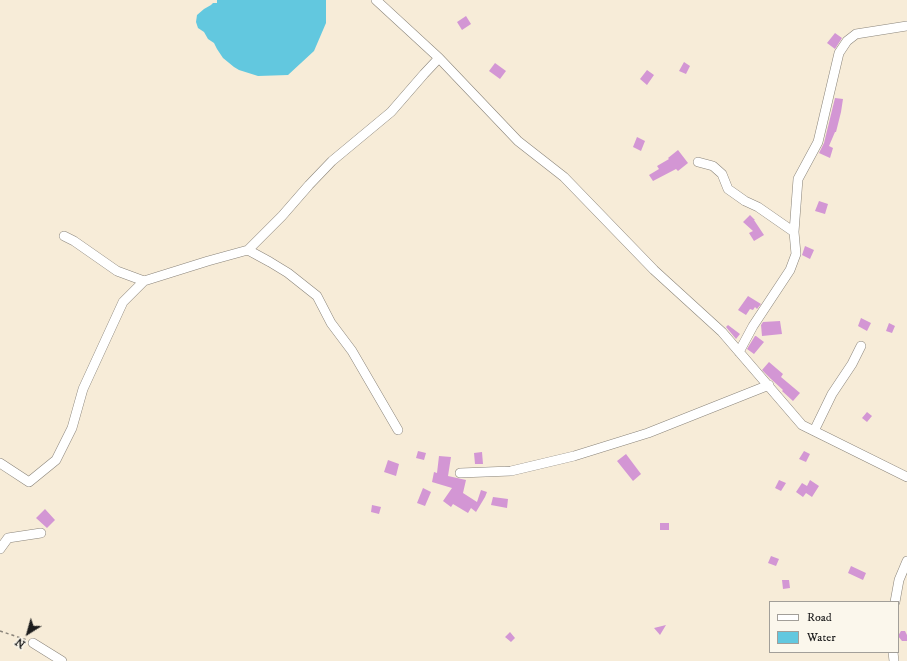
<!DOCTYPE html>
<style>
body{margin:0}
#map{position:relative;width:907px;height:661px;overflow:hidden;background:#f7ecd8;font-family:"IM FELL DW Pica",serif}
canvas{display:block}
.legend{position:absolute;left:769px;top:601px;width:130px;height:52px;box-sizing:border-box;background:#fbf7ec;border:1px solid #a29f99;margin:0;padding:5px 7px;list-style:none;font-size:12px;color:#1c1c1c}
.legend li{display:flex;align-items:center;gap:8px;height:20px}
.legend b{width:20px;border:1px solid #a29f99}
.north{position:absolute;left:8px;top:613px;width:40px;height:40px;-webkit-text-stroke:3px #fbf7ec;paint-order:stroke;rotate:217deg;font-size:11px;font-weight:700;line-height:16px;text-align:center;color:#1c1c1c}
.north::after{content:'';display:block;margin:auto;width:14px;height:18px;background:#1c1c1c;clip-path:polygon(50% 0,100% 100%,50% 72%,0 100%)}
</style>
<div id="map">
<canvas width="907" height="661"></canvas>
<ul class="legend">
<li><b style="height:5px;background:#fff"></b>Road</li>
<li><b style="height:11px;background:#62c8df"></b>Water</li>
</ul>
<div class="north">N</div>
</div>
<script>
const ctx = document.querySelector('canvas').getContext('2d');
ctx.lineJoin = 'round';
function paint(path, color) {
  ctx.fillStyle = color;
  ctx.fill(path, 'evenodd');
}
function stroke(path, color, width, dash) {
  ctx.strokeStyle = color;
  ctx.lineWidth = width;
  ctx.lineCap = dash ? 'butt' : 'round';
  ctx.setLineDash(dash || []);
  ctx.stroke(path);
}
paint(new Path2D(`
 M217 0H326V23L314 51 288 75 258 76 239 70 234 67 223 58 217 49 214 43 208 39 204 32 198 28 196 22 197 15 204 9 211 5 213 3H217Z`), '#62c8df');
paint(new Path2D(`
 M466 16 471 24 462 30 457 22Z
 M835 33 842 38 835 49 827 43Z
 M684 62 690 66 686 74 679 71Z
 M495 63 506 71 500 79 489 71Z
 M647 70 654 75 647 85 640 79Z
 M835 98 843 99 841 112 836 132H835L829 146 833 148 830 158 819 153 824 143Z
 M637 137 645 141 641 151 633 147Z
 M678 150 688 163 678 171 676 169 653 181 649 175 659 169 657 166 669 159 668 158Z
 M819 201 828 204 825 214 815 211Z
 M750 215 755 220H754L764 235 754 241 749 233 753 231 743 222Z
 M805 246 814 250 810 259 802 255Z
 M748 296 761 304 757 309 755 307 753 310 750 309 746 315 738 310Z
 M861 318 871 323 867 331 858 326Z
 M780 321 782 334 762 336 761 325 763 322Z
 M889 323 895 326 892 333 886 331Z
 M728 325 740 334 736 339 726 327Z
 M755 336H756L764 342 754 354 747 349Z
 M769 362 783 374 781 377 800 393 793 401 782 391 783 390 771 379 762 370Z
 M867 412 872 416 867 422 862 418Z
 M418 451 426 453 424 460 416 458Z
 M804 451 810 454 806 462 799 459Z
 M482 452 483 464H475L474 453Z
 M626 454 641 474 633 481 617 461Z
 M439 456 451 457 448 476 466 480 463 493 477 502 481 490 487 492 485 497 476 512 471 508 468 513 453 504 451 507 443 501 452 488 432 482 434 472 437 473Z
 M388 460 399 464 396 476 384 472Z
 M779 480 786 483 781 491 775 488Z
 M810 480 819 486 812 497 806 493 803 497 796 492 802 483 807 486Z
 M423 488 431 492 425 506 417 503Z
 M493 497 508 499 507 508 491 505Z
 M372 505 381 507 379 514 371 512Z
 M45 509 55 520 47 528 36 518Z
 M660 523H669V530H660Z
 M771 556 779 559 776 566 768 563Z
 M851 566 866 573 863 580 848 573Z
 M782 580H789L790 588 783 589Z
 M666 625 660 635 654 628Z
 M901 631H905L907 635V641H902L898 636Z
 M510 632 515 638 511 642 505 637Z`), '#d396d4');
const minor = new Path2D(`
 M376 0 439 58 518 141 564 177 654 270 722 332 802 425 907 477
 M698 162 713 166 722 174 728 189 745 201 758 207 794 232
 M64 236 74 241 117 271 144 281 208 261 248 250 282 216 309 185 332 161 391 112 424 74 439 58
 M248 250 270 262 288 273 317 296 331 323 352 351 398 430
 M739 352 753 326 790 270 796 254 794 232 798 179 818 142 839 53 847 41 856 34 907 26
 M814 431 832 394 852 364 861 346
 M0 463 29 482 56 460 72 428 83 389 123 302 144 281
 M460 473 511 471 574 456 648 433 769 385
 M0 549 8 538 41 533
 M895 602 899 580 907 561
 M33 643 62 661
 M893 652 894 661`);
stroke(minor, '#8a847a', 10);
stroke(new Path2D(`
 M0 631 27 640`), '#8a847a', 1.5, [3, 3]);
stroke(minor, '#fff', 9);
</script>
